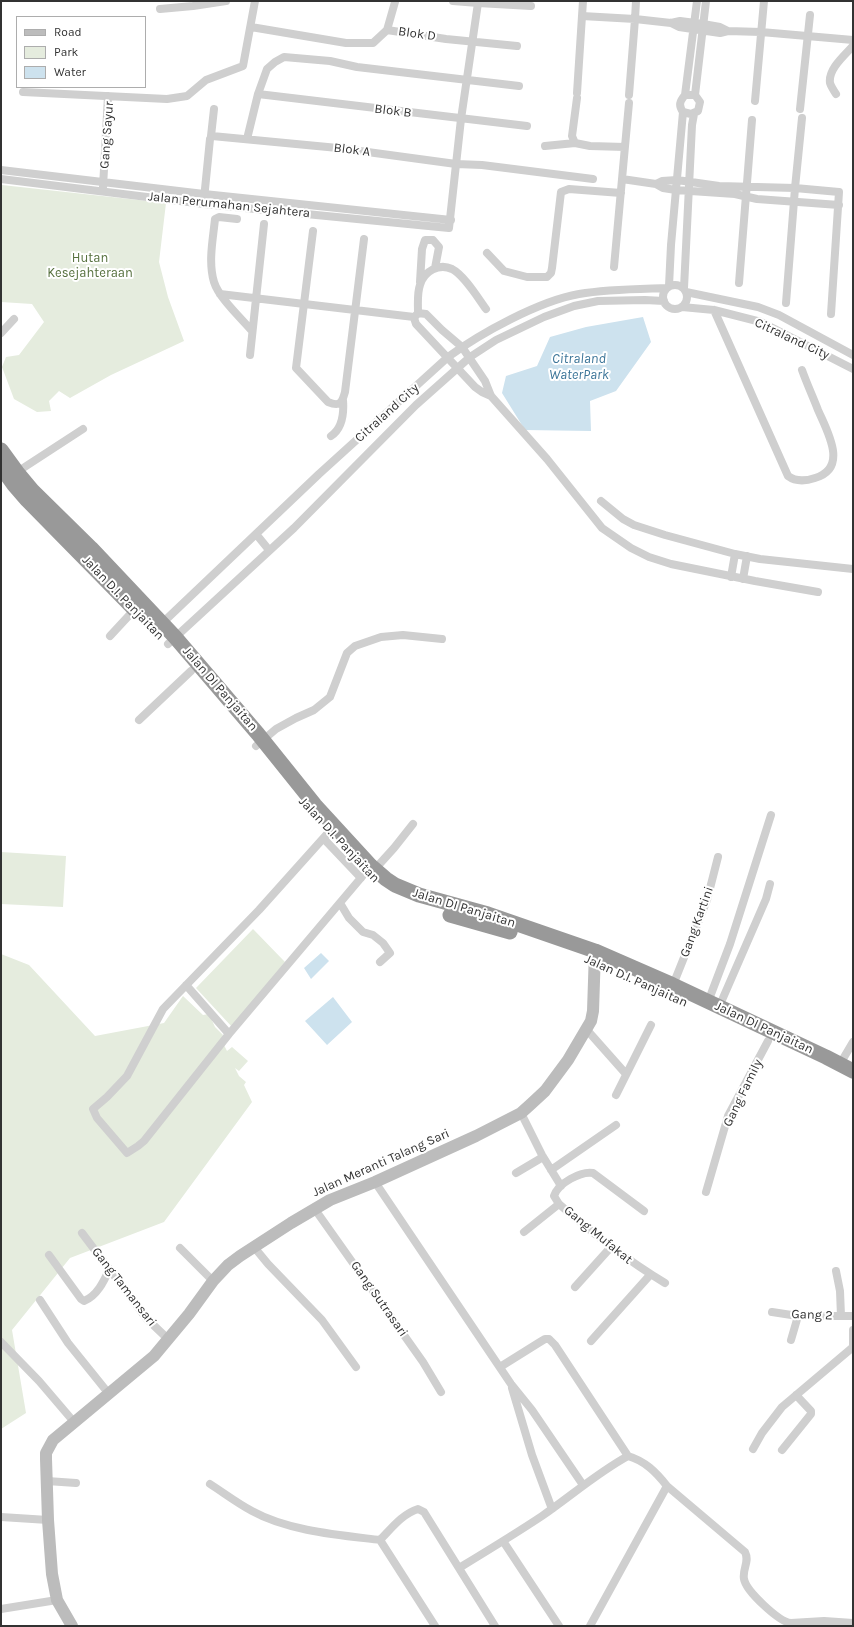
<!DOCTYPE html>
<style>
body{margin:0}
#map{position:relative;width:854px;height:1627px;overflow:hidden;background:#fff;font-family:Karla,sans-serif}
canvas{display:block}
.frame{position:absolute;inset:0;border:2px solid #323232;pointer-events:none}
.legend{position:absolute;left:16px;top:16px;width:130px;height:72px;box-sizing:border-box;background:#fff;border:1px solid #adadad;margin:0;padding:5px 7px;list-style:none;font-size:12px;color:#323232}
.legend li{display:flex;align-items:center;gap:8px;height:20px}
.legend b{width:20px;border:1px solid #adadad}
</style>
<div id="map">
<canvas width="854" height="1627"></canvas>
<div class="frame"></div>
<ul class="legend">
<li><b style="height:5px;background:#bcbcbc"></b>Road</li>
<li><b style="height:11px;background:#e5ecde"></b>Park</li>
<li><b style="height:11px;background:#cde2ee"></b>Water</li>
</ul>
</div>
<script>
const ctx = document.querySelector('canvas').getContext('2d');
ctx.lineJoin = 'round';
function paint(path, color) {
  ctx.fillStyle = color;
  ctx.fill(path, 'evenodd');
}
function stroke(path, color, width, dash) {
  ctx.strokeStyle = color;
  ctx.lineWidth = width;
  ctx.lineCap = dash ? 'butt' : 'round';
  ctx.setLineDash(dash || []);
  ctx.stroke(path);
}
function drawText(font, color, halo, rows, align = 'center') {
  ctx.font = font + ' Karla,sans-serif';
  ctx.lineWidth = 4;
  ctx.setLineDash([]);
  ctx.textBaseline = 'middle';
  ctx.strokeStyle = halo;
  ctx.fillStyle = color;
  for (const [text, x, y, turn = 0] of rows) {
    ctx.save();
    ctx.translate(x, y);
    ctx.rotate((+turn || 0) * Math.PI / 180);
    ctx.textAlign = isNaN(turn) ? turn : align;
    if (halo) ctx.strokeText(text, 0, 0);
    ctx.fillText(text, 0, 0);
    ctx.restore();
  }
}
paint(new Path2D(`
 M2 185 166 203 159 262 168 297 184 341 111 375 70 398 59 391 49 401 51 411 37 412 14 399 2 367 6 357 19 355 44 322 32 304 1 302Z
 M1 852 66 856 63 907 1 904Z
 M253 929 285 962 232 1027 196 988Z
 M1 954 29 965 95 1036 164 1023 183 996 203 1015 209 1014 215 1027 223 1035 221 1039 227 1051 232 1047 248 1061 239 1071 235 1068 239 1076 246 1082 244 1085 252 1102 164 1222 70 1258 12 1330 26 1413 1 1429Z`), '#e5ecde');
paint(new Path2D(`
 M643 317 651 342 616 391 590 401 591 431 525 430 502 393 506 376 537 366 550 337 586 327Z
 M321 953 329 961 311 979 304 968Z
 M333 997 352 1022 327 1045 305 1021Z`), '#cde2ee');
stroke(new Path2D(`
 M636 1 635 19 671 23 680 21 703 24 720 27 728 31
 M478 3 531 6
 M160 9 193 6 226 1
 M582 16 583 1
 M671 23 679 27 720 33 728 31 761 32 853 40
 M251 27 346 43H373L387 30 446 39 517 46
 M387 30 395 2
 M23 92 167 99 187 96 206 80 243 66 255 1
 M577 93 582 16 635 19 629 95
 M258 94 527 126
 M836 94C834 91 831 86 830 83 828 69 845 55 853 46
 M685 95 697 1
 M695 95 706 1
 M577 98 572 136 575 143 590 146 625 147
 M755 101 764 1
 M629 103 622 179 656 184 663 188 676 190 735 194 757 199 839 205
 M800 109 810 15
 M211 136 214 109
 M247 139 258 94 267 69 275 62 284 57 330 61 357 67 519 86
 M545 146 575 143
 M1 170 204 194 451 220
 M1 179 204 204 449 228 461 119 478 3 453 1
 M656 184 662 181 677 180 719 186 795 188 839 192 831 314
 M103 187 108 96
 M204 199 210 139 212 136 338 148 456 164 482 165 593 179
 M237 219 219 217 215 219C213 239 208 262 214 282 219 298 241 318 252 331
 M313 231 296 368 328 402C340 407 342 403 345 392L364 239
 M487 253 504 271 527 277H547L551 273 552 268 561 192 569 189 621 193
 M614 267 622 179
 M420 282 422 249 425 240H433L439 247 435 268
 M739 283 752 120
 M663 297a12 12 0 1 1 24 0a12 12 0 1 1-24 0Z
 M669 286 671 245 683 112C678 105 680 101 685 95H695L700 102 698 111 691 114 683 112
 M684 288 692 125 694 114
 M686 292 758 307 779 315 853 355
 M220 294 414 317
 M786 303 795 188 802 118
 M682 307 714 310 761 322 853 369
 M714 310 788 476C796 482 806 481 815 478 849 468 827 431 818 410 813 397 807 384 802 370
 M418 313C418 304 417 293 420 285 424 271 439 263 452 269 464 275 478 298 486 309
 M1 333 14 319
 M250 355 264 224
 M491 396 482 392 475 387 416 324 414 318 418 313 426 314 442 330 462 347 485 381 491 396 547 459 602 528 631 548 649 557 671 564 755 581 818 592
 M331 436C343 428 344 413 343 400
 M17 472 83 429
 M601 501 623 519 634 525 665 535 735 554 760 559 853 569
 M256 534 269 550
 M731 577 735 554
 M743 579 747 556
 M155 630 319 474 448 357C481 333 539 301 579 294 608 289 638 289 667 288
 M110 636 135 609
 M168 644 294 528 416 405 470 357 496 340 544 317 574 306 598 301 645 300 664 301
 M139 720 191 671
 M256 746 276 729 296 718 314 710 330 697 347 653 355 646 381 637 403 635 442 639
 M328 833 259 910 163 1009 127 1076 107 1097 93 1109 97 1118 127 1153 138 1146 144 1141 229 1034 371 866
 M324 839 361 878
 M375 869 394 848 413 824
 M340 903 349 918 363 932 373 935 383 943 390 953 380 962
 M186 985 229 1034
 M673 985 707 900 718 857
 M708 1002 730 944 771 815
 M719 1007 766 899 770 884
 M587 1030 626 1074
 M840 1064 853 1042
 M616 1095 651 1025
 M521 1113 542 1155 561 1186
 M551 1170 616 1125
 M516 1173 543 1157
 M375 1182 511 1384 532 1410 583 1485
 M706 1192 728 1116 768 1041
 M314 1208 423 1362 441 1392
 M644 1211 593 1173C581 1171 558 1183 554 1196L559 1204C592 1233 627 1260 665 1283
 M524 1232 559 1204
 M82 1233 147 1319 168 1339
 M254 1247 268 1264 322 1320 356 1367
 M180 1248 213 1281
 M49 1255 81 1299 84 1301C97 1296 104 1281 109 1270
 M836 1271 840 1291 841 1316
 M575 1287 611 1247
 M40 1300 68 1343 109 1394
 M772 1312 798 1316H853
 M791 1340 798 1316
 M591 1341 650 1275
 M1 1342 39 1381 74 1422
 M853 1347V1330
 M500 1367 540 1342 545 1339H549L555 1345 628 1456
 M512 1388 532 1455 552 1509
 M753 1449 762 1433 782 1407 853 1347
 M782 1450 811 1414V1411L796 1395
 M47 1481 76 1483
 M210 1484C224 1493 237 1503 252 1511 288 1531 339 1535 380 1540
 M667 1486 745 1552C750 1562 742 1569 744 1579 746 1591 779 1622 791 1623L824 1621 853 1623
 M1 1517 48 1520
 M503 1541 559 1626
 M459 1568C487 1551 515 1534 542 1516 571 1496 597 1473 628 1456 645 1461 656 1472 667 1486L590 1626
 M1 1609 57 1600
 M435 1626 380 1540C391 1529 402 1514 418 1509L424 1512 495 1626`), '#cfcfcf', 8);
stroke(new Path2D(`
 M72 1626 57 1600 52 1574 48 1520 46 1459V1453L53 1440 154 1356 189 1314 213 1281 228 1265 240 1256 291 1223 330 1200 375 1182 476 1136 521 1113 531 1104 545 1091 568 1060 591 1021 593 1011 595 951`), '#bcbcbc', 12);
stroke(new Path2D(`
 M1 450 17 472 32 490 91 548 175 637 258 734 315 805 371 866 386 879 395 885 419 895 488 914 595 951 673 985 826 1057 853 1071
 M1 467 14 485 27 500 136 611
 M450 915 510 932`), '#999', 15);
drawText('13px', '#323232', '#fff', [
 ["Blok D",417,34,8],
 ["Blok B",393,111,7],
 ["Gang Sayur",107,135,-86],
 ["Blok A",352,150,7],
 ["Jalan Perumahan Sejahtera",229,205,6],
 ["Citraland City",792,339,25],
 ["Citraland City",387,413,-42],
 ["Jalan D.I. Panjaitan",123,598,46],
 ["Jalan DI Panjaitan",220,689,49],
 ["Jalan D.I. Panjaitan",339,840,47],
 ["Jalan DI Panjaitan",464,908,17],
 ["Gang Kartini",697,922,-70],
 ["Jalan D.I. Panjaitan",636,981,24],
 ["Jalan DI Panjaitan",764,1028,25],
 ["Gang Family",743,1093,-64],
 ["Jalan Meranti Talang Sari",381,1163,-24],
 ["Gang Mufakat",598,1235,39],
 ["Gang Tamansari",124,1287,52],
 ["Gang Sutrasari",379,1299,55],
 ["Gang 2",812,1315,2]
]);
drawText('13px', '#55703d', '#fff', [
 ["Hutan",90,258],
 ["Kesejahteraan",90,273]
]);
drawText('italic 14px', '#3c7598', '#fff', [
 ["Citraland",579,359],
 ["WaterPark",579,375]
]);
</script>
